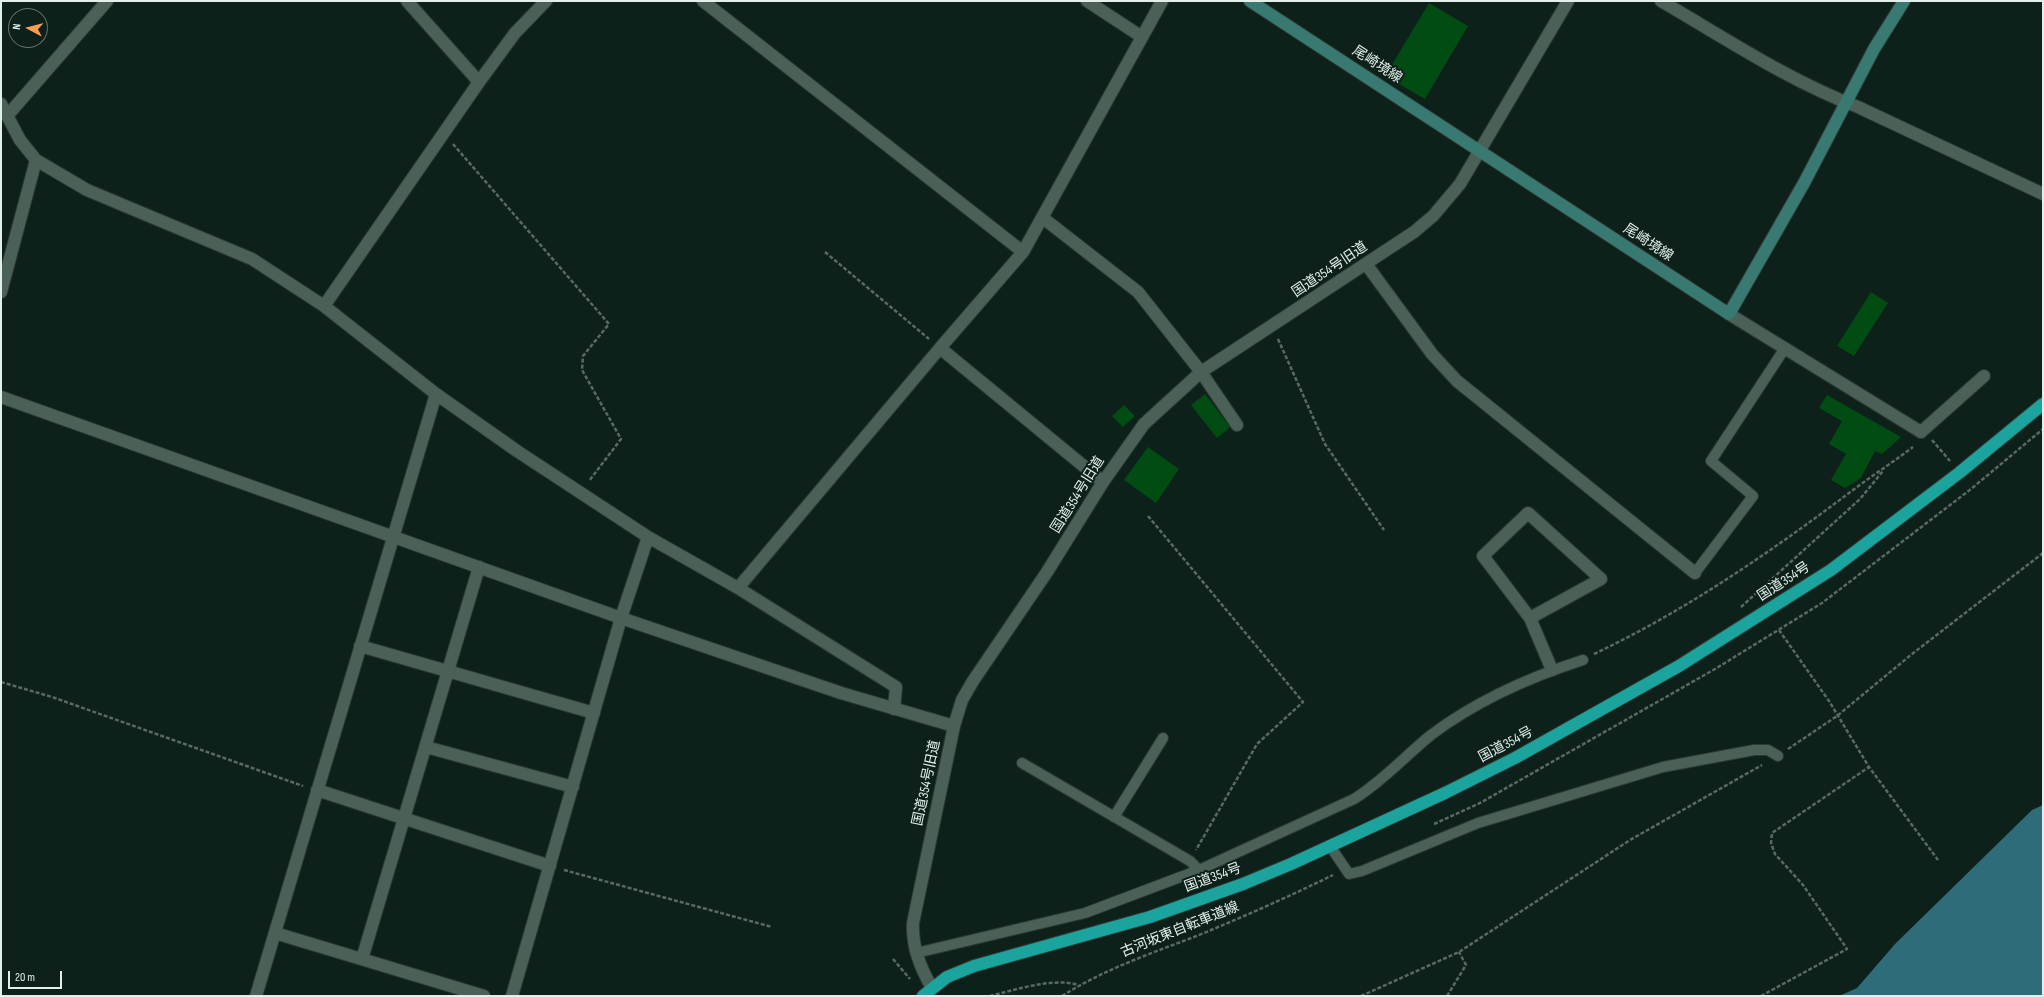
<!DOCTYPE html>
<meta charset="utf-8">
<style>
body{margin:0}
#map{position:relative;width:2044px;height:997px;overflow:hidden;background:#0d211a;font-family:"Sofia Sans Condensed",sans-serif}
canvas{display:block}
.frame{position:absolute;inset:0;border:2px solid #e3efea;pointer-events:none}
.north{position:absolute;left:8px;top:8px;width:40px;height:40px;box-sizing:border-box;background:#0d211a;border:1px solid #63736d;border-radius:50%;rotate:277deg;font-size:11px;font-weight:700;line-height:16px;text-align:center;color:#e3efea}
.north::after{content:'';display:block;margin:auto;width:14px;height:18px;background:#fb9e51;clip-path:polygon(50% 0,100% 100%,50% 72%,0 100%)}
.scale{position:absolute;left:8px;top:971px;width:54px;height:18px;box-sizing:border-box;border:2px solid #e3efea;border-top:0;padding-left:5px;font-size:12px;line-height:14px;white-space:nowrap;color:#e3efea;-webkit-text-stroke:3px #0d211a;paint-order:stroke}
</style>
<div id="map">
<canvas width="2044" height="997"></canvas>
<div class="frame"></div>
<div class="north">N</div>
<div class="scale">20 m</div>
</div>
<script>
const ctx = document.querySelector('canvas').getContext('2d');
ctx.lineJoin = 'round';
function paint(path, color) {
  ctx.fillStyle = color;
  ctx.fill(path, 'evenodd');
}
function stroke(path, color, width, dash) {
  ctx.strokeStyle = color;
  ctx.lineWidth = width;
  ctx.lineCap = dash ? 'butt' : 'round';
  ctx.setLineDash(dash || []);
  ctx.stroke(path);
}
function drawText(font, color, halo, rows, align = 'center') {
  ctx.font = font + ' "Sofia Sans Condensed","Noto Sans JP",sans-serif';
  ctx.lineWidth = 4;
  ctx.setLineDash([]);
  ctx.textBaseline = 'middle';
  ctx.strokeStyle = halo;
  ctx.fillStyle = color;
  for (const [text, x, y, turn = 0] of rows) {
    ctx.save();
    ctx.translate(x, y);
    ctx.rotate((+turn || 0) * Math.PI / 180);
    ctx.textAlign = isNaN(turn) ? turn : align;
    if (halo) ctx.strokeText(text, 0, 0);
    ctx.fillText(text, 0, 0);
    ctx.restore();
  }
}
paint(new Path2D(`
 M2043 805V996H1839L1857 988 1895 944 2032 810Z`), '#2d6c78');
paint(new Path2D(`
 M1429 3 1468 26 1425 99 1385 76Z
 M1871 292 1888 303 1854 356 1837 346Z
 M1205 394 1230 427 1217 438 1191 405Z
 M1827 395 1901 437 1882 454 1875 451 1861 478 1845 488 1831 480 1846 454 1829 444 1842 421 1819 408Z
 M1124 405 1135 416 1123 427 1112 416Z
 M1148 447 1179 469 1156 503 1124 480Z`), '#004c13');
const service = new Path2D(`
 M1695 573 1753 496 1711 461 1785 348
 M1022 763 1190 861 1199 870
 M1114 817 1163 738
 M1330 846 1349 874 1362 871 1478 823 1663 767 1754 750H1768L1778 756
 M916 953 1085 913 1199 870 1354 799C1383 781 1405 756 1431 735 1476 701 1530 677 1583 660`);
const minor = new Path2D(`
 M407 1 479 82
 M703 1 1023 252
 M1087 1 1142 37
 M1661 1C1725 38 1789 81 1858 107L2043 194
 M1 104 20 140 36 160 87 190 252 259 324 306 436 394 517 451 648 537 621 618 512 996
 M7 116 107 1
 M1043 218 1138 292 1201 372 1237 425
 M1366 264 1432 354 1457 381 1695 573
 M1 292 36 160
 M324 306 479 82 515 33 546 1
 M1921 432 1984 376
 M1103 482 940 348 1023 252 1162 1
 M648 537 738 588 896 687 894 709
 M738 588 940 348
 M1530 618 1601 579 1528 513 1483 556 1530 618 1552 670
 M360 646 594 713
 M426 747 573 787
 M317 790 550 866
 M275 933 484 996
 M362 959 479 567
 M256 996 436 394`);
const tertiary = new Path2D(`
 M1729 314 1921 432
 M1 397 621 618 841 693 954 726
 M932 988C920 967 912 947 913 923L954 726 962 700 973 681 1047 572 1103 482 1144 424 1201 372 1414 232 1433 216 1460 184 1568 1`);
const secondary = new Path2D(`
 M1250 1 1729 314 1804 183 1874 49 1904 1`);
const trunk = new Path2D(`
 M923 996 947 977 974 966 1150 917 1243 884 1291 864 1445 793 1515 758 1679 666 1831 570 1959 473 2043 404`);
stroke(service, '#2d3933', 12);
stroke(minor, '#2d3933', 14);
stroke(tertiary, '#2d3933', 14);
stroke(secondary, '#2d3933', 14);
stroke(trunk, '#2d3933', 14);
stroke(new Path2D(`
 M453 144 609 324 583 356 582 370 621 439 589 481
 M825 252 929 339
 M1278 339 1325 444 1384 530
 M1932 440 1950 461
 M1148 516 1303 702 1257 744 1196 850
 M1741 607 1860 499 1883 471
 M1779 630 1829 701 1869 767 1938 860
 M1594 654C1685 611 1769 553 1849 493 1870 477 1892 463 1913 447
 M1 682 52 697 303 786
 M1788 749 1837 716 1912 654 2043 553
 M1434 824 1480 803 1715 669 1822 603 1971 489 2043 429
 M564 870 772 927
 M893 959 910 979
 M990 996C1014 990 1055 977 1078 985
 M1062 996C1103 970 1149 954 1194 937 1241 918 1288 897 1333 875
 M1361 996 1459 952 1630 840 1762 765
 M1447 996 1466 965 1459 952
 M1761 996 1847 949 1803 885 1775 854 1771 843 1772 833 1869 767`), '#596a64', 2.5, [4, 2]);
stroke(service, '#4b6158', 10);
stroke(minor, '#4b6158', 12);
stroke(tertiary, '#4b6158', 12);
stroke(secondary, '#387a72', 12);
stroke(trunk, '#1aa49d', 12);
drawText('14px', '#e3efea', '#0d211a', [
 ["尾崎境線",1377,65,33],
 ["尾崎境線",1648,243,33],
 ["国道354号旧道",1330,270,-34],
 ["国道354号旧道",1078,495,-58],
 ["国道354号",1784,582,-33],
 ["国道354号",1506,745,-28],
 ["国道354号旧道",927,783,-78],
 ["国道354号",1213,878,-20],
 ["古河坂東自転車道線",1180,930,-22]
]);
</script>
